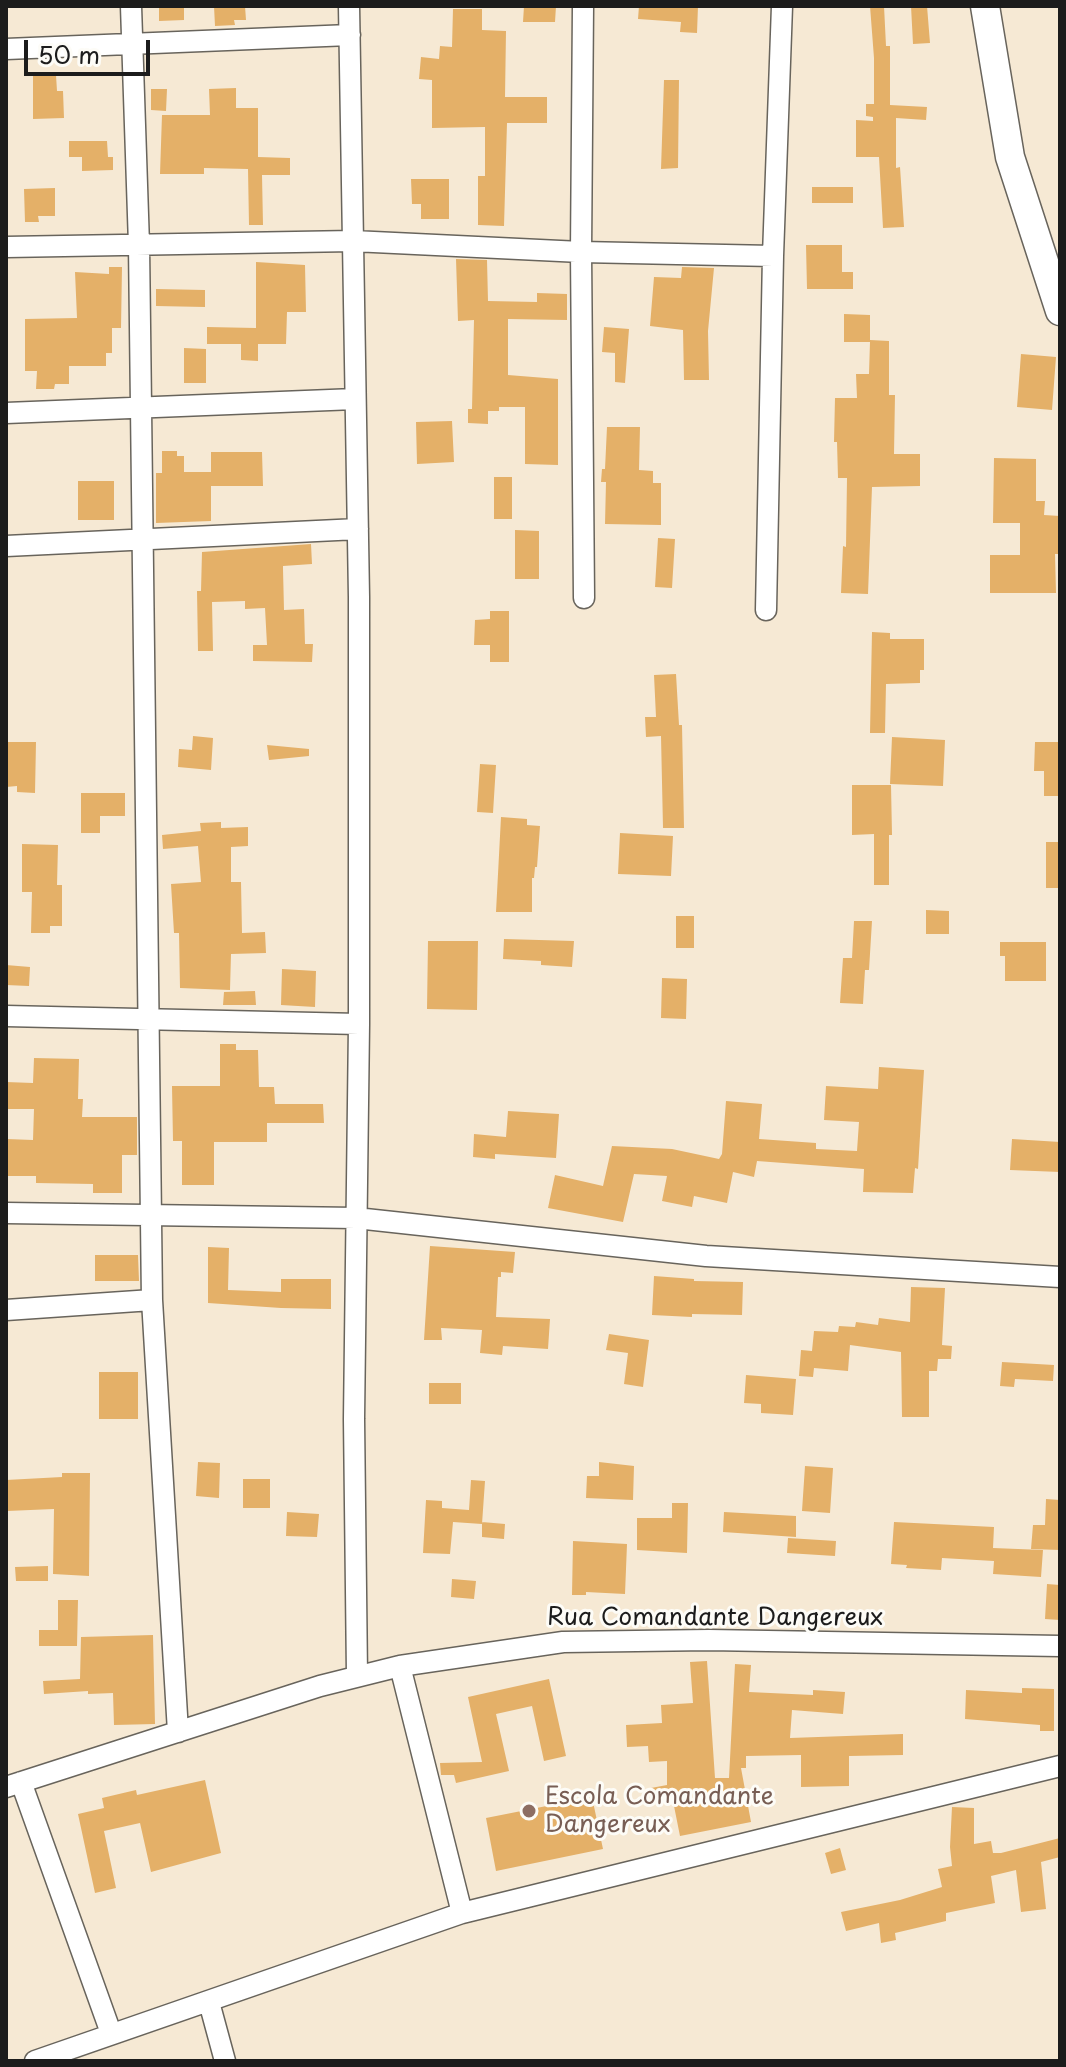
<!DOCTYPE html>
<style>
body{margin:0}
#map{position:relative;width:1066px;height:2067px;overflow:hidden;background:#f6e9d4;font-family:"Playpen Sans",sans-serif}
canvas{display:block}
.frame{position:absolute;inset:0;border:8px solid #1c1c1c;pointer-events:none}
.scale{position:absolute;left:24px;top:40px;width:126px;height:36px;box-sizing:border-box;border:4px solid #1c1c1c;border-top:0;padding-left:10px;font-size:24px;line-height:28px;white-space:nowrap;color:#1c1c1c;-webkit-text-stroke:6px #fdfcf7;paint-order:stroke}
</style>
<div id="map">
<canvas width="1066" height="2067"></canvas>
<div class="frame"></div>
<div class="scale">50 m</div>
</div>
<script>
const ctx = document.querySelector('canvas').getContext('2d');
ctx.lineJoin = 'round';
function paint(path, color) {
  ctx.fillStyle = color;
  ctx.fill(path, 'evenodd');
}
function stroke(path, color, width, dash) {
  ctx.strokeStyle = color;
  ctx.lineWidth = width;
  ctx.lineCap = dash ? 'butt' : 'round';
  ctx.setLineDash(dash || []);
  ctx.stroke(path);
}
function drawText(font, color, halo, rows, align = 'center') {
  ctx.font = font + ' "Playpen Sans",sans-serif';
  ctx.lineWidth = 6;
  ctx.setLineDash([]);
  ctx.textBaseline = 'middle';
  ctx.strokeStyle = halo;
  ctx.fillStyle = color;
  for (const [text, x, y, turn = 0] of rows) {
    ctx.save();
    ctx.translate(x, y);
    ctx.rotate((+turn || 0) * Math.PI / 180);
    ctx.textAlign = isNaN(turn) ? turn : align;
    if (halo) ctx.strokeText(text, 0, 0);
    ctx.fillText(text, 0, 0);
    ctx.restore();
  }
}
paint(new Path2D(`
 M159 6H184V20L159 21Z
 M214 6H245L246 20H234L235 25 215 26Z
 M524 6H556L555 22H523Z
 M639 6H698L697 33 680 32 681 22 638 19Z
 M870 6H884L886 46H890V105L927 107 926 120 896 118V168L900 167 904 227 883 228 879 157H856V120L873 121V117L866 116V104H874V58Z
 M911 6H927L930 43 913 44Z
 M453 9H482V30L506 31 505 97H547V123H507L504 226 478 225V176H485V127L432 128V80L419 79 421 57 439 59 440 46 452 47Z
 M56 75 57 91H63L64 118 33 119V76Z
 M664 80H679L678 168 661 169Z
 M236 88V108H258V157L290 158V175H262L263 225H249L248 169 204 168V174H160L162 115H210L209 89Z
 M151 89H167L166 111 151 110Z
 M69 141H107L108 157H113V170L82 171V157H69Z
 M411 179H449V219H421V204H412Z
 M812 187H853V203H812Z
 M55 188V216H38L39 222H25L24 189Z
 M806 245H842V272H853V289H807Z
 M456 259 487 260 488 301 537 302V293L567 294V320L508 319V375L558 379V465L525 464V407H499V411H488V424L468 423V409H472L474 320 458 321Z
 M256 262 305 265 306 312H287L286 344H258V361L241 360V344H207V327L256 328Z
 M109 267H122L121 328H112V353H106V366H69V384H55L54 389H36L37 371H25V319L77 318 75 272 109 274Z
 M682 267 714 268 708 331 709 380H684L683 330 650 326 654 277 681 278Z
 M156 289 205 290V307L156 306Z
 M844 314 870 315V340L889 341V395H895L894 454H920V486L872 487 868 594 841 593 843 546 846 547 847 478H838L837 442H834L835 398H857L856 374H869L870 342H844Z
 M604 327 629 329 625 383 615 382V353L602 352Z
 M184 348 206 349V383H184Z
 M1021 354 1056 357 1052 410 1017 407Z
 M452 421 454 462 417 464 416 422Z
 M607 427H640L639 470 653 471V483H661V525L605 524 606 482H601L602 469H605Z
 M162 451H177V456H184V472H211V452H262L263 486H211V521L156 523V473H162Z
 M994 458 1036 459V501H1045L1044 515 1060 516V554H1055L1056 593H990V555H1020V523H993Z
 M494 477H512V519H494Z
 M78 481H114V520H78Z
 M515 530 539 531V579H515Z
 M658 538 675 539 672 588 655 587Z
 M311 544 312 564 283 566V569L284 610 304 609 305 644H313L312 662 253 661V645H267L265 608 245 609V601L212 602 213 651H198L197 591H201L202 552Z
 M490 611H509V662H490V645H474L475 620 490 619Z
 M872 632 890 633V639H924V670H920V683L886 684 885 733H870Z
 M676 674 679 725H682L684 828H663L661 736 646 737 645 717H656L654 675Z
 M193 736 213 738 211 770 178 767 179 749 192 750Z
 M892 737 945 740 943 786 890 784Z
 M6 742H36L35 793 17 792V786L6 787Z
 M1035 742H1060V796H1044V771H1034Z
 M267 745 309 749V756L269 760Z
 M480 764 496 765 493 813 477 812Z
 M852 785H891L892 835H889V885H874V834L852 835Z
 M81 793H125V816H100V833H81Z
 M501 817 527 819V825L540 826 537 867H535L534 878H532V912H496Z
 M221 822V828L248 827V846L231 847V882H241L242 933 265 932 266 953 231 954 230 990 180 988 179 933H174L171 884 201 882 198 846 163 849 162 835 201 831 200 823Z
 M620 833 673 836 671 876 618 874Z
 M1046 842H1060V888H1046Z
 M22 844 58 845 57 885H62V926H50V933H31L32 892H22Z
 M926 910 949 911V934H926Z
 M676 916H694V948H676Z
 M854 921H872L869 970H865L863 1004 840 1003 843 958H852Z
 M504 939 574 941 572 967 541 965V961L503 959Z
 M428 941H478L477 1010 427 1009Z
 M1000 942H1046V981H1005V956H1000Z
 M6 965 30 967 29 986 6 985Z
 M282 969 316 971 315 1007 281 1005Z
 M662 978 687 979 686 1019 661 1018Z
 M255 991 256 1005H223L224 992Z
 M220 1044H236V1050H258L259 1087H274L275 1104H323L324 1123H267V1142H214V1185H182V1141H173L172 1086H220Z
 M34 1058 79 1059 78 1099H83L82 1117H137V1155H122V1193H93V1184L36 1183V1176H6V1139L33 1140 34 1109H6V1082L33 1083Z
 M879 1067 924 1070 918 1169 915 1168 913 1193 863 1192 864 1169 757 1161 754 1177 733 1172 727 1203 694 1196 692 1207 662 1201 667 1176 634 1174 623 1222 548 1208 555 1175 603 1186 612 1146 672 1149 719 1159 722 1154 726 1101 762 1104 759 1139 816 1143V1149L857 1151 859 1122 824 1120 826 1086 878 1089Z
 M508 1111 559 1114 556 1158 495 1154V1159L473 1157 474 1134 506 1137Z
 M1012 1139 1060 1142V1172L1010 1170Z
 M430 1246 515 1252 513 1273 501 1272V1277H498L496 1317 550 1319 548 1349 503 1346 502 1355 480 1353 482 1330 441 1328 442 1340H424Z
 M208 1247 229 1248 228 1290 281 1292V1279H331V1309L281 1308 208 1303Z
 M95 1255H138L139 1281H95Z
 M654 1276 694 1279V1281L743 1282 742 1315 692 1314V1317L652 1315Z
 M911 1287 945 1288 942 1345 952 1346 951 1359H938L937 1371H929V1417H902L901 1352 850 1345 848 1371 814 1368 813 1377 799 1376 801 1350 812 1351 814 1331 838 1332 839 1326 855 1327 856 1322 878 1325 879 1318 910 1322Z
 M609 1334 649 1340 643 1387 624 1384 628 1353 606 1350Z
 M1002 1362 1054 1365 1053 1381 1015 1379 1014 1387 1000 1386Z
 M99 1372H138V1419H99Z
 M746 1375 796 1379 793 1415 761 1413V1404L744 1403Z
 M429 1383H461V1404H429Z
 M198 1462 220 1463 219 1498 196 1496Z
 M599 1462 634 1466 633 1500 586 1498 587 1476H599Z
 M805 1466 833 1468 830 1513 802 1511Z
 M62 1473H90L89 1576 53 1574 54 1509 7 1511 6 1480 62 1477Z
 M243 1479H270V1508H243Z
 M471 1480 485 1481 482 1524 453 1522 450 1554 423 1553 426 1500 442 1501V1508L469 1510Z
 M1046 1499 1060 1500V1550L1031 1549 1033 1525H1045Z
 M672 1503H688L687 1553 637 1550V1518H672Z
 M287 1512 319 1514 317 1537 286 1536Z
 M724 1512 796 1516V1537L723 1532Z
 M482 1522 505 1524 504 1539 482 1537Z
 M894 1522 994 1527 993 1548 1043 1550 1041 1577 993 1574 994 1561 942 1558 941 1570 906 1568 907 1565 891 1564Z
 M788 1538 836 1541 835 1556 787 1553Z
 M573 1541 627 1544 625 1594 586 1592V1595H572Z
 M48 1566V1581H16L15 1567Z
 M452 1579 476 1581 474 1599 451 1597Z
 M1047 1584 1060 1585V1620L1045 1619Z
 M58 1600H78L77 1646H39V1630H58Z
 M153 1635 155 1724 114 1725 113 1693 88 1694V1691L44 1694 43 1681 80 1679 81 1637Z
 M707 1661 715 1778H729L735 1664 751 1665 749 1692 813 1695V1690L845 1692 843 1714 792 1710 790 1738 903 1734V1755L849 1756V1786L801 1787V1755L746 1756V1768H741L751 1822 680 1836 673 1801 653 1804 651 1788 667 1785V1761L649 1762 648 1746 627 1747 626 1725 662 1723 661 1705 693 1703 690 1662Z
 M549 1679 566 1756 544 1761 532 1706 496 1714 509 1771 456 1783 454 1775H441L440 1763 482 1762 468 1697Z
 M1022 1688 1054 1689V1731H1040V1725L965 1719 966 1690 1022 1693Z
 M205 1780 221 1853 151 1872 140 1823 104 1831 116 1888 95 1893 78 1814 104 1808 102 1798 136 1790 137 1795Z
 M592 1797 603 1849 496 1871 486 1818Z
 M952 1807 974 1808V1844L991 1841 993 1853H1001L1060 1838V1857L1041 1862 1046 1909 1021 1912 1016 1870 991 1876 995 1903 946 1913V1921L895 1933 896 1940 881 1943 879 1923 846 1931 841 1912 900 1900 942 1887 938 1869 952 1866 950 1847Z
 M840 1848 846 1870 831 1874 825 1853Z`), '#e4b068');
const street = new Path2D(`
 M131 6 139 245 152 1300 178 1732
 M349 6 359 597V1024L354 1419 357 1676
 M583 6 581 252 584 598
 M6 49 350 35
 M6 247 353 241 581 252 773 256
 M6 413 355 399
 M6 546 358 529
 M766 610 773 256 782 6
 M6 1016 359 1024
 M6 1213 356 1218 706 1256 1060 1277
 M6 1310 152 1300
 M400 1666 462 1913
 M21 1782 111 2033
 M6 1787 320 1686 400 1666 563 1642 709 1640 1060 1646
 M209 2002 225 2061
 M35 2061 462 1913 1060 1766`);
const secondary = new Path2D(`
 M985 6 1010 157 1060 311`);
stroke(street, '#68645c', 23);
stroke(secondary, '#68645c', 31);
stroke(street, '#fff', 20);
stroke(secondary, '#fff', 28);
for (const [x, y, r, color] of [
 [529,1811,8,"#8d6e63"]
]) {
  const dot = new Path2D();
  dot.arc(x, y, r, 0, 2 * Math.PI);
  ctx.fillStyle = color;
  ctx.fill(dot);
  stroke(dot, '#fdfcf7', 3);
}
drawText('24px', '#1c1c1c', '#fdfcf7', [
 ["Rua Comandante Dangereux",715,1618]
]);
drawText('24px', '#785e54', '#fdfcf7', [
 ["Escola Comandante",545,1797],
 ["Dangereux",545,1825]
], 'left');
</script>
